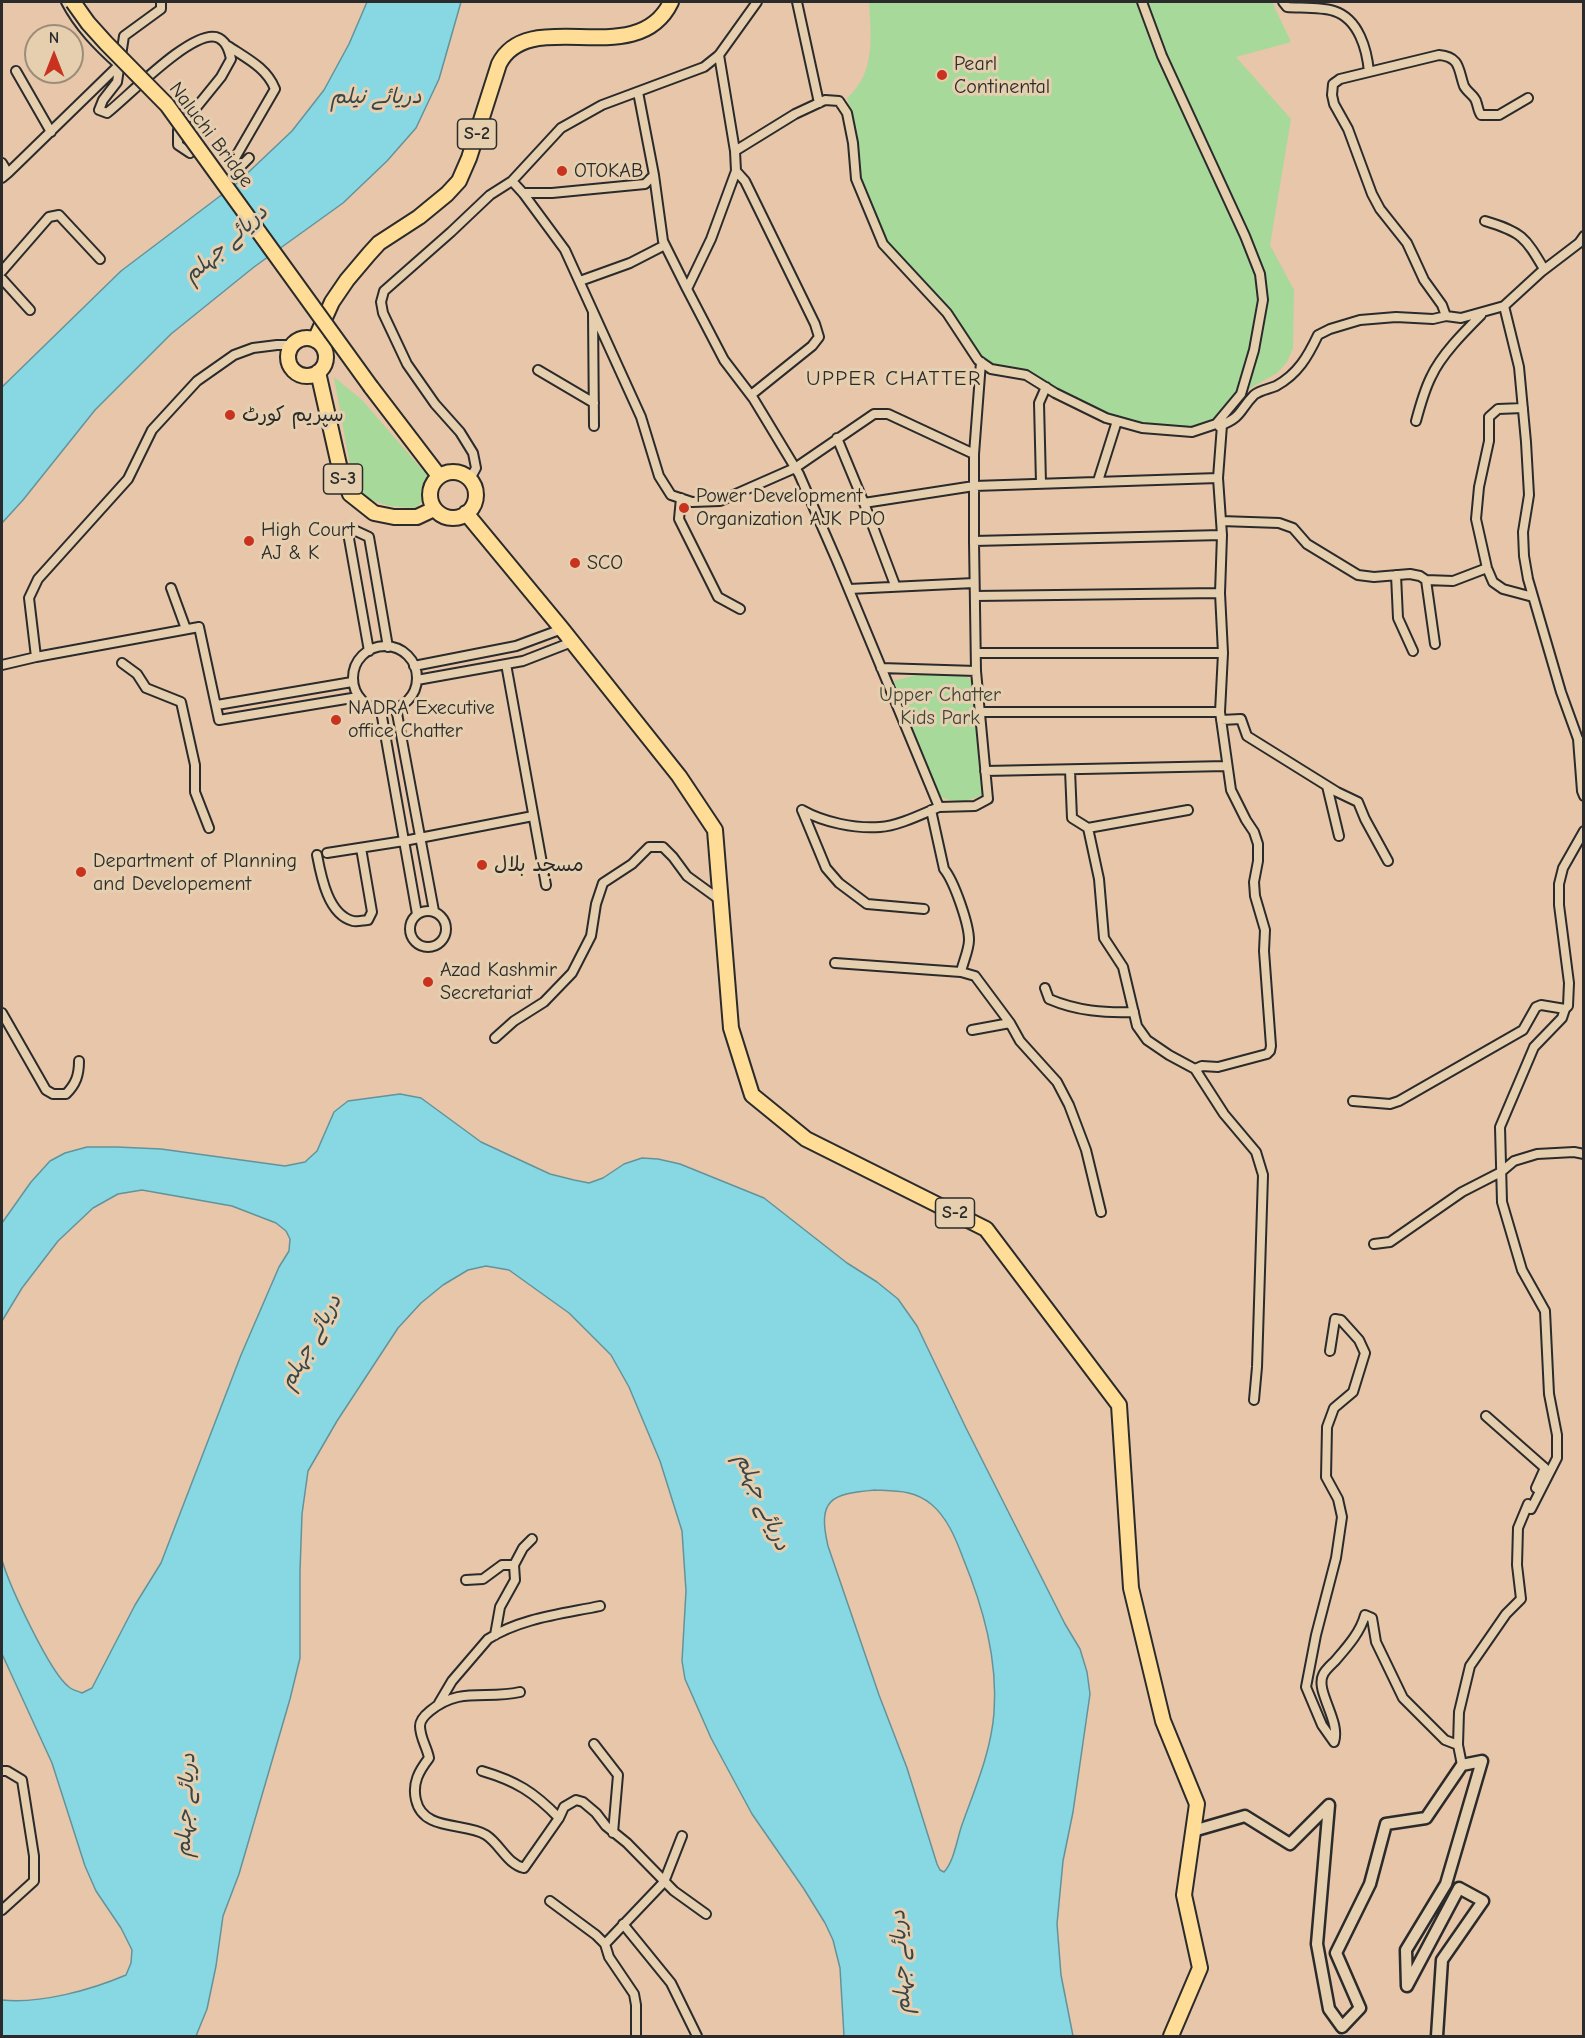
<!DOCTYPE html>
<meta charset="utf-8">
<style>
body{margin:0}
#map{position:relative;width:1585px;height:2038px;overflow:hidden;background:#e7c6a9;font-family:"Comic Neue",sans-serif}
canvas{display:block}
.frame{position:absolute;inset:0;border:3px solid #2b2b2b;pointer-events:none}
.north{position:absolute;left:24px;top:24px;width:60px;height:60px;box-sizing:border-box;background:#e6cfaf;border:2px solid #9b8d7a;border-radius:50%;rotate:0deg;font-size:16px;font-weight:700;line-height:24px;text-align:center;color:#2b2b2b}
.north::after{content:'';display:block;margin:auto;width:21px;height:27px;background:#c8321e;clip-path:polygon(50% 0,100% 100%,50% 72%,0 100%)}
</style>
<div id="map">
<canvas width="1585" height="2038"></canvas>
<div class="frame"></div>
<div class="north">N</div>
</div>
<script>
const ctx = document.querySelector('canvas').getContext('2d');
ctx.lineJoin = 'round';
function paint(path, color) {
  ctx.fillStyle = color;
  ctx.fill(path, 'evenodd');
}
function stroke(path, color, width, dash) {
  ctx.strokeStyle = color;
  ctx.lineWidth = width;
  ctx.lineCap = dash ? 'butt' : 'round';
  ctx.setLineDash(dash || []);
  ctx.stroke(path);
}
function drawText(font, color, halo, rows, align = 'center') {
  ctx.font = font + ' "Comic Neue","Playpen Sans Arabic",sans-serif';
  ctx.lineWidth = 6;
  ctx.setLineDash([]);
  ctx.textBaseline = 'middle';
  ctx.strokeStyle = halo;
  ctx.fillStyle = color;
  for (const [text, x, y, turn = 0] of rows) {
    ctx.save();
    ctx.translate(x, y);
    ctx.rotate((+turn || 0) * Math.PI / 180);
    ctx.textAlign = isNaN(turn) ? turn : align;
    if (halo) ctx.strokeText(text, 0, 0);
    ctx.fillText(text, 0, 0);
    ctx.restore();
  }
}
paint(new Path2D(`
 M869 2H1272L1291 42 1236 57 1291 119 1270 245 1294 290 1293 348 1287 362 1277 373 1249 389 1234 408 1216 424 1192 432 1142 428 1106 418 1026 375 991 369 978 360 947 313 883 244 862 180 857 132 847 98C876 73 871 36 869 2Z
 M334 377 362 400 438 488 415 508 389 506 366 498 353 482Z
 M932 671 964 675 971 680 982 795C968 802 955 803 941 797L893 681Z`), '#a6d99a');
const water = new Path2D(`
 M367 2H461L439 79 416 128 387 161 343 203 254 267 171 334 95 410 23 500 2 523V387L121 271 236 184 292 131 324 90 349 44Z
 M400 1094 421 1098 481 1142 550 1174 574 1180 589 1183 603 1178 624 1164 642 1158 658 1159 680 1164 764 1198 847 1263 877 1282 898 1299 917 1326 966 1428 1065 1624 1080 1649 1087 1672 1090 1694 1073 1812 1063 1861 1057 1924 1061 1975 1073 2036H844L840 1968 833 1940 825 1923 804 1889 752 1814 711 1738 685 1679 682 1661 686 1591 682 1531 660 1461 629 1387 611 1355 569 1313 509 1270 486 1266 468 1270 443 1285 421 1303 398 1328 337 1421 308 1471 302 1514 300 1571V1658L290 1699 239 1874 223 1916 216 1966 207 2009 196 2036H2V2000C40 2004 91 1990 126 1975L131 1963 132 1950 121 1928 96 1891 85 1866 52 1763 2 1654V1560C9 1585 50 1673 69 1687 72 1690 78 1691 82 1693L92 1688 135 1605 161 1563 241 1355 279 1267 289 1251 290 1239 286 1231 276 1223 232 1206 142 1190 118 1194 93 1208 58 1241 22 1288 2 1321V1223L31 1182 50 1161 65 1153 87 1147H117L161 1149 285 1166 305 1162 317 1151 334 1112 348 1101ZM875 1490C896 1491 914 1490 931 1504 947 1517 956 1539 963 1558 983 1607 998 1659 994 1713 991 1751 976 1786 963 1822 957 1837 955 1860 944 1872L940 1870 937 1864 907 1768 879 1695 828 1546C817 1499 831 1494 875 1490Z`);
paint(water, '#88d8e4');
stroke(water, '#63939a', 1.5);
const street = new Path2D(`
 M66 2C79 27 98 46 119 65
 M161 2V9L124 36 117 82 103 100 99 110 107 113C128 97 190 31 216 37 226 40 229 50 231 59L221 77 178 130V145L190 153
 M797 2 819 103
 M1283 2 1287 7C1300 8 1322 7 1334 11 1359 19 1367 50 1369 72
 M228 46C246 58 267 68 275 89L235 158 236 164 242 165 249 158
 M719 55 735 151
 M16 71 51 132
 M2 163 8 173 2 178
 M736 171 745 181 815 324 819 337 812 346 751 395
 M8 173 119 65
 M654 175 663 241 687 289
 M512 181 523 193 565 250 641 417 659 476 671 495 692 502 720 501 795 468 874 414H888L974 454
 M523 193H552L645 184 654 175 638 92
 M1485 221C1522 232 1525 237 1544 269
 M2 271 49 217 59 215 100 259
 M2 279 30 310
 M580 281 630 263 665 245
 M1504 306 1519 367 1526 442 1529 495 1523 532 1524 556 1528 579 1561 692 1578 739 1584 745
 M593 313 594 426
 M1446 316 1442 305 1424 280 1407 243 1380 209 1372 194 1348 129 1334 104 1332 95 1333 84 1340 79 1439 55C1461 57 1458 70 1464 86 1467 92 1474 95 1476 101 1478 106 1478 111 1481 115H1499L1528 98
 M538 370 594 403
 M1523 408 1498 409 1489 417V441L1479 487 1476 519 1487 568 1493 582 1503 589 1533 597
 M1416 421C1420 406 1424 391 1431 377 1441 355 1464 332 1481 315
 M1219 426C1243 417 1239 410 1254 395 1260 390 1269 389 1276 386 1298 374 1308 356 1318 335L1330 329 1360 320 1396 317 1433 319 1446 316 1461 318 1504 306 1541 272 1579 243 1584 236
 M837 438 864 503 895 585
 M470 479 476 468 473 453 460 432 435 404 407 364 383 313 381 302 384 291 451 232 490 195 512 181 561 128 602 105 704 67 719 55 757 2
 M1098 481 1117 421
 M1041 483 1039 403 1046 387
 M681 498 679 519 718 597 740 609
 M864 503 974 486 1218 478
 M1221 521 1279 523 1293 528 1307 544 1358 575 1374 577 1410 574 1420 576 1426 580 1453 581 1487 568
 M974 541 1222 535
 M1396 575 1398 618 1413 651
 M1426 580 1435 644
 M171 588 186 629
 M849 589 974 583
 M975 596 1220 593
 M353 678a32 32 0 1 1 64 0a32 32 0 1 1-64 0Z
 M369 651 348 533 356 531 369 537 388 647
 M976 653H1223
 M36 657 29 598 38 579 128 479 152 430 197 381 234 355 253 348 277 345H293
 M122 663 137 674 146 688 181 702 195 765V792L209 828
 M506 664 546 885
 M2 665 36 657 199 627 219 720 358 697
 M414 666 516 646 562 629
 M881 668 976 671
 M417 680 523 661 572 642
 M217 705 352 682
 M396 708 434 911
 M381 711 417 914
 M980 712H1220
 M1221 720 1241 719 1247 736 1337 792 1358 802 1365 819 1388 861
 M1578 739 1582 791 1584 796
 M1070 770 1072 818 1088 828 1188 810
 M985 771 1227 766
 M1327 786 1339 836
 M939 807 975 806 988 799 976 671 974 541V454L981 362
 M802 810C823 822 855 829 880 827 898 826 922 814 939 807L837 561 799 474 753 398 724 360 687 289 711 239 736 171 735 151 795 114 825 100 839 101 847 113 853 143 856 179 883 244 947 313 978 360 991 369 1026 375 1055 393 1106 418 1142 428 1192 432 1216 424 1241 394 1254 350 1263 300 1260 274 1245 236 1162 56 1142 2
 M802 810 826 868 839 883 867 904 924 909
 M1088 828 1099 879 1104 938 1123 967 1137 1026 1147 1040 1169 1055 1195 1069 1224 1114 1256 1152 1263 1175 1257 1367 1254 1400
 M327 853 404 841 533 816
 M317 855C321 876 328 915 353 921 357 922 364 920 368 920L372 912 361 848
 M410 929a18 18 0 1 1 36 0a18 18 0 1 1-36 0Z
 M835 963 961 972C963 962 969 950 969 940 969 924 954 881 944 869L931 810
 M961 972 975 976 1010 1023
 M1045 988 1049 999C1077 1011 1104 1013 1134 1012
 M2 1013 46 1090 53 1094H66C76 1084 79 1075 79 1061
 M972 1030 1010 1023 1020 1041 1057 1082 1069 1105 1086 1150 1101 1212
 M495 1038 514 1021 544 1002 572 973 591 936 596 904 603 883 632 864 649 847H663L673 857 687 876 720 900
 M1195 1069 1202 1066 1218 1067 1267 1054 1270 1051 1271 1046 1264 951 1265 930 1255 896 1254 882 1258 861V844L1254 832 1246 820 1231 790 1220 712 1223 653 1220 593 1222 535 1218 478 1222 425
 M1353 1101 1390 1104 1399 1101 1523 1030 1536 1007 1541 1005 1565 1009 1568 1006 1569 983 1559 905V884L1563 868 1584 831
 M1374 1244 1390 1242 1462 1192 1501 1172 1514 1161 1537 1154 1574 1152 1584 1154
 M1330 1351 1335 1319 1341 1320 1359 1340 1365 1353 1353 1392 1334 1408 1327 1427 1326 1477 1338 1499 1342 1517 1336 1558 1316 1635 1306 1687 1322 1725 1334 1742C1341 1721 1315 1691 1323 1675 1325 1670 1331 1665 1335 1661 1347 1647 1360 1633 1365 1615L1372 1618 1376 1642 1403 1698 1445 1740 1458 1745 1462 1765
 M1486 1416 1545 1468 1536 1488
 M1527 1508 1531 1509 1557 1458V1435L1549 1394 1545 1311 1522 1270 1502 1202 1500 1127 1534 1047 1562 1018 1565 1009
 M466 1580 483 1579 502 1565H514
 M495 1635 500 1607 515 1580 514 1565 523 1548 532 1539
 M520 1692C486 1700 460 1686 430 1711 425 1715 420 1720 420 1726 420 1738 427 1747 429 1758 419 1771 412 1783 416 1800 423 1832 466 1822 486 1835 500 1844 507 1864 524 1868L559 1818 564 1807 576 1800 583 1802 596 1813 606 1826 627 1843 674 1891 706 1914
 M439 1703 452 1681 488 1639C521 1618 562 1614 600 1606
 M594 1744 618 1775 613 1833
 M1458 1745 1459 1712 1470 1666 1506 1614 1521 1599 1517 1565 1518 1528 1528 1504
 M2 1771H7L22 1780 34 1856V1881L2 1910
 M482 1771C516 1781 534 1792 559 1818
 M550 1901 596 1935 605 1944 609 1957 634 1994 636 2005V2036
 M623 1924 671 1983 697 2036
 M605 1944 664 1882 682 1836`);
const secondary = new Path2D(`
 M1193 1831 1245 1816 1290 1844 1329 1805 1317 1944 1329 2009 1342 2027 1360 2008 1336 1953 1370 1884 1386 1824 1426 1818 1462 1765 1482 1761 1446 1884 1406 1950 1407 1986 1459 1888 1483 1901 1442 1960 1437 2036`);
const highway = new Path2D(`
 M288 357a19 19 0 1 1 38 0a19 19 0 1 1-38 0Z
 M315 340 332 302 347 280 369 254 379 243 419 217 447 194 459 181 469 158 499 64C529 4 637 73 671 2
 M318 372 339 465 350 494 374 513 394 517H417L434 509
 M371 387 439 476
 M430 495a23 23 0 1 1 46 0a23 23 0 1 1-46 0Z
 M466 513 562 629 679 776 715 830 731 1028 752 1095 806 1139 986 1229 1119 1405 1131 1588 1163 1721 1197 1804 1184 1895 1200 1968 1171 2036`);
stroke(street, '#2b2b2b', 12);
stroke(secondary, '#2b2b2b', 15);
stroke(highway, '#2b2b2b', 18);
stroke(street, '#e6cfaf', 8);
stroke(secondary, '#e6cfaf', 10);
stroke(highway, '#ffdd96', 14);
const highwayBridge = new Path2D(`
 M73 2 88 23 106 43 167 105 371 387`);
stroke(highwayBridge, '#2b2b2b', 18, []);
stroke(highwayBridge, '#ffdd96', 14);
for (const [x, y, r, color] of [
 [942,75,6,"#c8321e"],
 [562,171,6,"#c8321e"],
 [230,415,6,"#c8321e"],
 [684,508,6,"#c8321e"],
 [249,541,6,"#c8321e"],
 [575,563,6,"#c8321e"],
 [336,720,6,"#c8321e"],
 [482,865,6,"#c8321e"],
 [81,872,6,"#c8321e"],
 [428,982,6,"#c8321e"]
]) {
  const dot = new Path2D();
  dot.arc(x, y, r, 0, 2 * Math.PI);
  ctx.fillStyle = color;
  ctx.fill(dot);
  stroke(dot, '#e6cfaf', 2);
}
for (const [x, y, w] of [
 [477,134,39],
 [343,479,39],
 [955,1213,39]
]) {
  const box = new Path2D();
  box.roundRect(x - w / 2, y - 15, w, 30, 4.5);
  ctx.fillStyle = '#e6cfaf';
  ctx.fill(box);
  stroke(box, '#2b2b2b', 1.5);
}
drawText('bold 18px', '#2b2b2b', null, [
 ["S-2",477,134],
 ["S-3",343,479],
 ["S-2",955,1213]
]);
drawText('20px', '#2b2b2b', '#e6cfaf', [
 ["Pearl",954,64],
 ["Continental",954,87],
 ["OTOKAB",574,171],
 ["سپریم کورٹ",242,415],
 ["Power Development",696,496],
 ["Organization AJK PDO",696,519],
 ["High Court",261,530],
 ["AJ & K",261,553],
 ["SCO",587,563],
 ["NADRA Executive",348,708],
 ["office Chatter",348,731],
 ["Department of Planning",93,861],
 ["and Developement",93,884],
 ["مسجد بلال",494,865],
 ["Azad Kashmir",440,970],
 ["Secretariat",440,993]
], 'left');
drawText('20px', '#2b2b2b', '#e6cfaf', [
 ["Naluchi Bridge",211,135,53]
]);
drawText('20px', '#3d453c', '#e6cfaf', [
 ["Upper Chatter",940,695],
 ["Kids Park",940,718]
]);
drawText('italic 21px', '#394547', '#e6cfaf', [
 ["دریائے نیلم",376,97],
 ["دریائے جہلم",226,244,-42],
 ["دریائے جہلم",311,1342,-61],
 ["دریائے جہلم",762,1502,66],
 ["دریائے جہلم",186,1805,-87],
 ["دریائے جہلم",901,1962,-93]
]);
ctx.letterSpacing = '1.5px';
drawText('21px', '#2b2b2b', '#e6cfaf', [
 ["UPPER CHATTER",894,379]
]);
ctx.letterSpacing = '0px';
</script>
